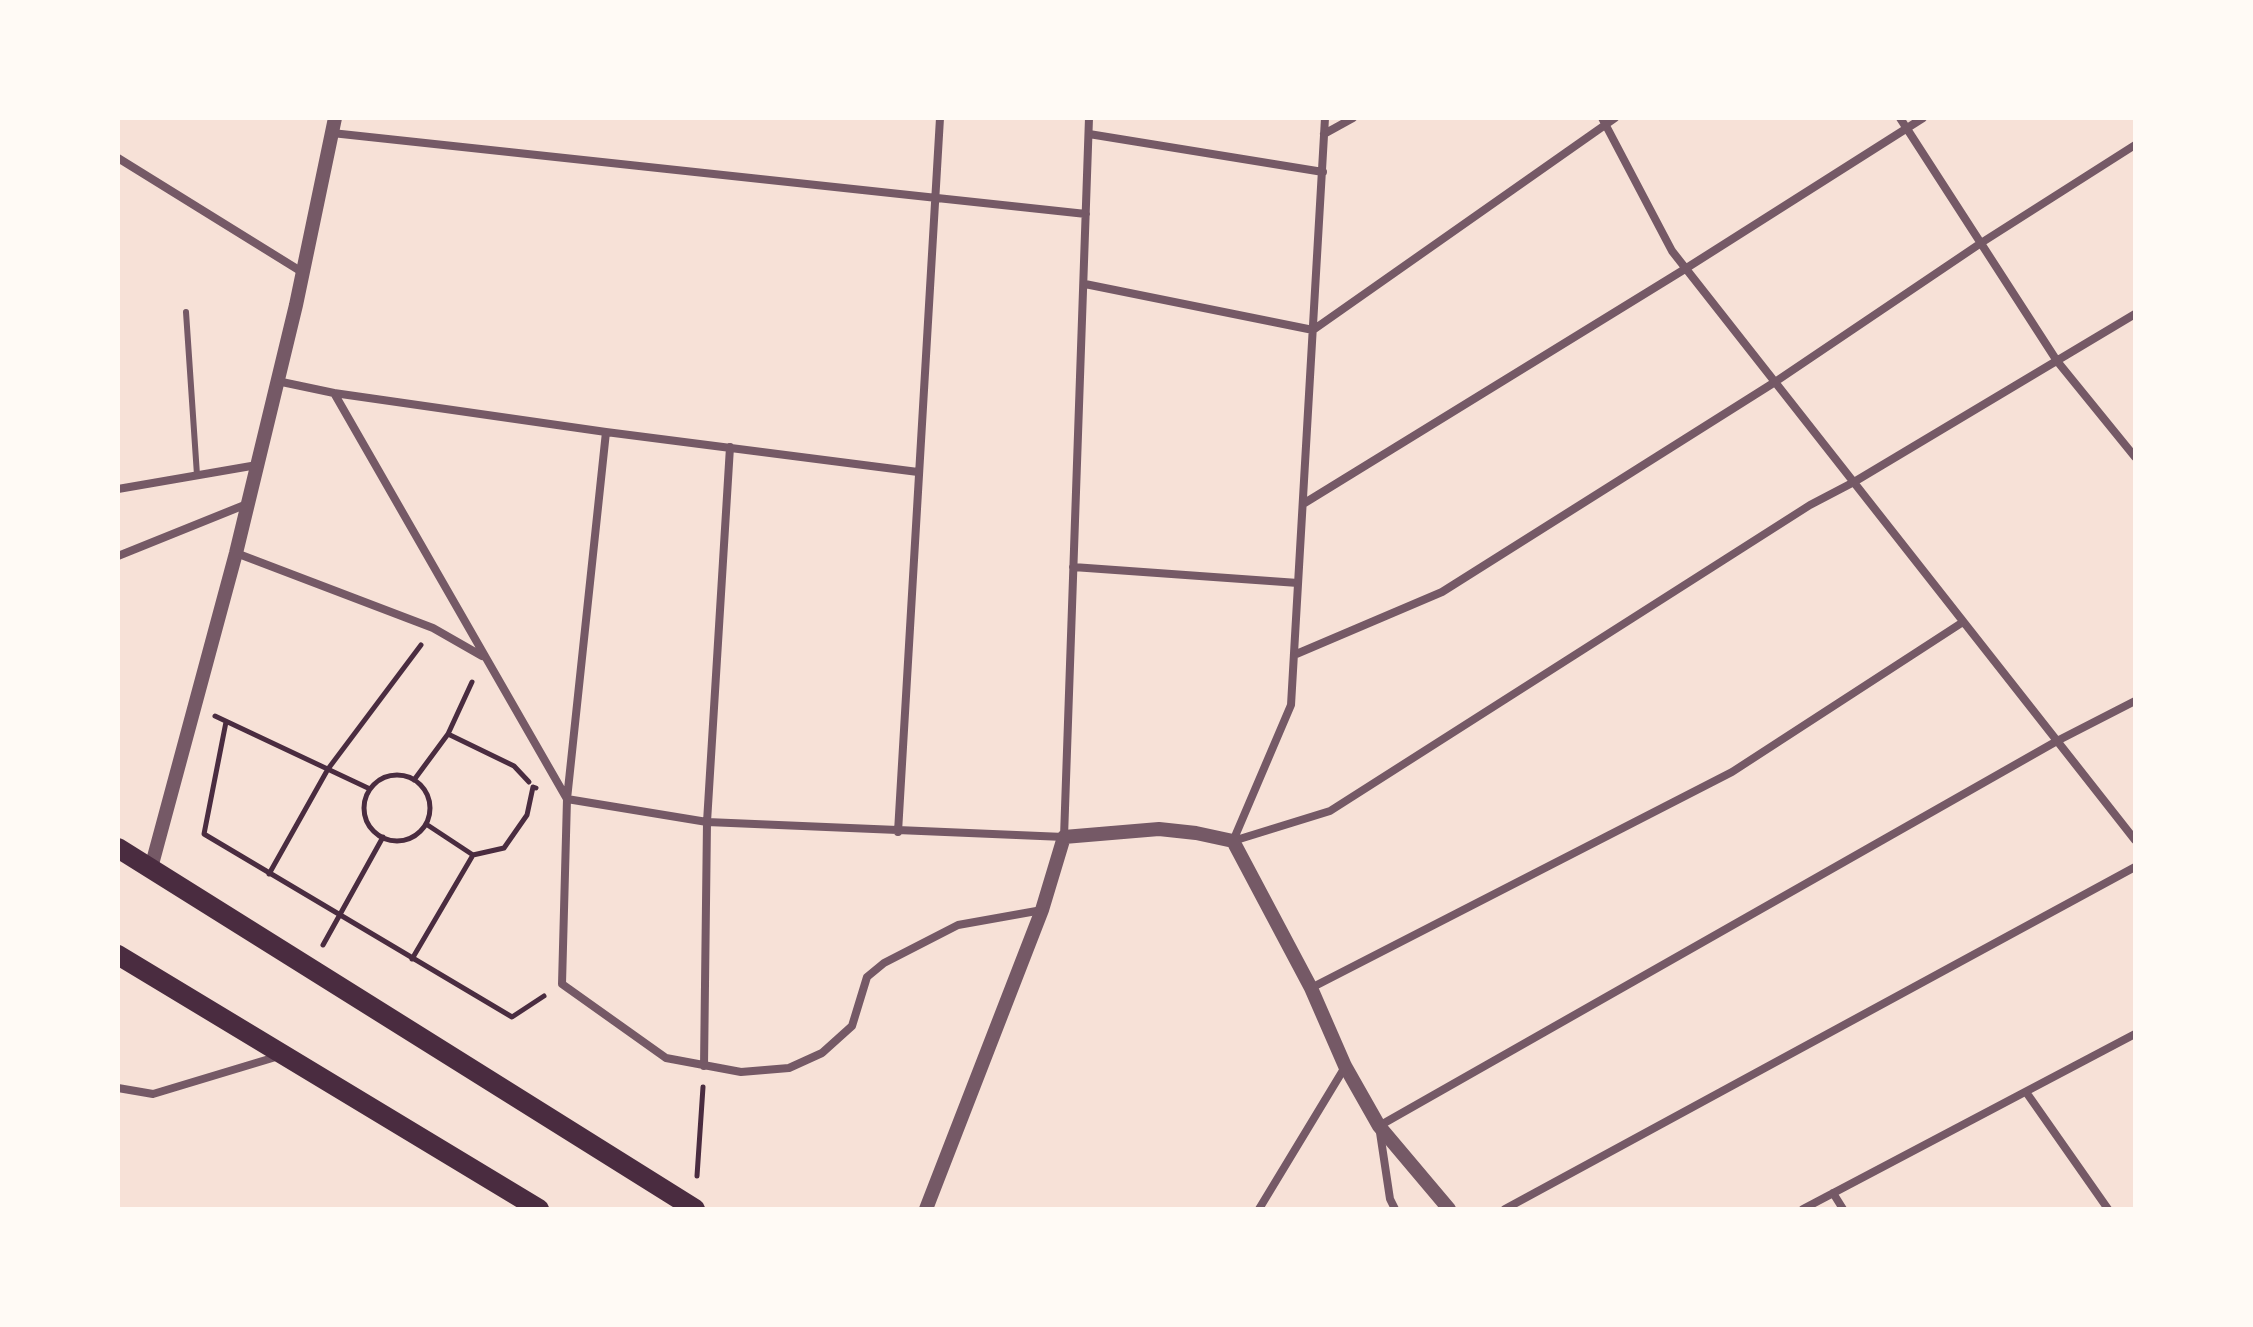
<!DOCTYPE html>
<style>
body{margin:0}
#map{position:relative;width:2253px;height:1327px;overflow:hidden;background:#f7e1d7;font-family:"Playfair Display",serif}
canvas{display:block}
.frame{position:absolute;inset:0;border:120px solid #fffaf5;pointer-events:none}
</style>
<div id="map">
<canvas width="2253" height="1327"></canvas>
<div class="frame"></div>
</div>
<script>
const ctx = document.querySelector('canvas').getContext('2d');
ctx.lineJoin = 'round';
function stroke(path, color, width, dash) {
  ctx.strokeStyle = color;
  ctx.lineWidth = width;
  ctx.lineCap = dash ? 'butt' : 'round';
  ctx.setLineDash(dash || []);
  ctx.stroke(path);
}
stroke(new Path2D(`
 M215 716 370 789
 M226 722 204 834 512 1017 544 996
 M448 734 514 766 529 782
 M364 808a33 33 0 1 1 66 0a33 33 0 1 1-66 0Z
 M414 780 448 734 472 682
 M426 824 473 855 504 848 527 815 533 787 536 788
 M269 874 328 769 421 645
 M323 945 383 837
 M412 959 473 855
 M697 1176 703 1087`), '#4a2c40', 5);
stroke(new Path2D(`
 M186 312 197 475`), '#755966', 6);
stroke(new Path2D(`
 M1602 118 1672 251 2135 840
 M1900 118 2057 361 2135 457
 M332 133 1086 214
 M1089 134 1323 172
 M1324 134 1353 118
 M118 158 302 272
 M1085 284 1313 330 1615 118
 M277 381 334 393 567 799 707 822 1064 837 1089 118
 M334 393 606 432 918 472
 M606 432 567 799 562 984 666 1058 741 1072 789 1068 822 1053 852 1026 867 977 884 963 958 925 1042 910
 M118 489 257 465
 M1303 504 1685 269 1923 118
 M236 553 433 628 482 656
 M118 556 247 504
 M1073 567 1298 583
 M1294 655 1442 592 1775 382 1981 243 2135 145
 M898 832 940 118
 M1233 841 1330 811 1810 505 1854 482 2135 314
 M1233 841 1291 705 1325 118
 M1311 988 1732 772 1963 622
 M704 1066 707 822 730 447
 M118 1088 153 1094 279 1056
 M2026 1092 2108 1209
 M1833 1193 1843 1209
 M1259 1209 1345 1067
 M1395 1209 1390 1199 1379 1126 2057 741 2135 701
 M1505 1209 2135 867
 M1803 1209 2135 1034`), '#755966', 8);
stroke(new Path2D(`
 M151 868 236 553 296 305 335 118
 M926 1209 1042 910 1064 837 1159 829 1196 833 1233 841 1311 988 1345 1066 1379 1126 1449 1209`), '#755966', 14);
stroke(new Path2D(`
 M118 848 695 1209
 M118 955 539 1209`), '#4a2c40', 20);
</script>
